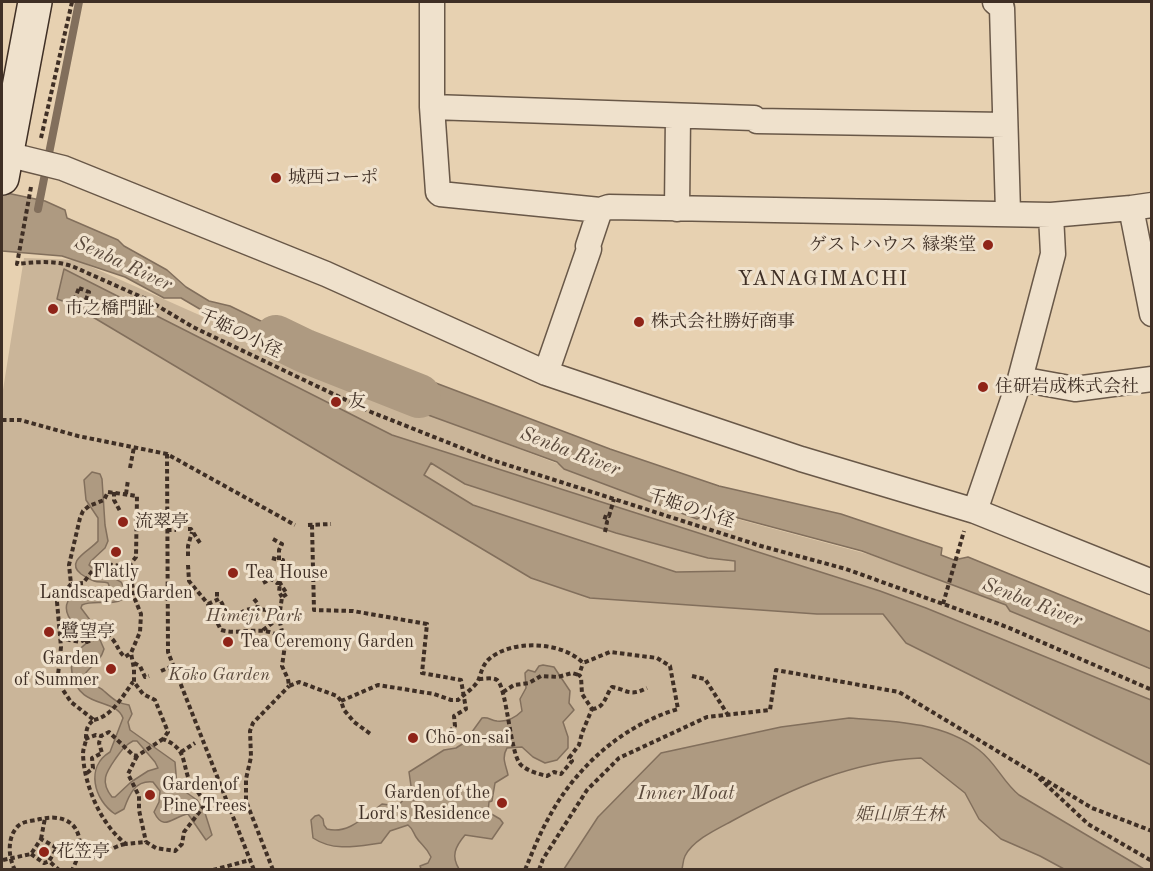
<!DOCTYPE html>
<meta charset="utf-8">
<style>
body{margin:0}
#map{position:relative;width:1153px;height:871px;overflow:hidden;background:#e7d1b1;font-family:"Old Standard TT",serif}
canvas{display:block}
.frame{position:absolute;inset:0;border:3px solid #3f2f25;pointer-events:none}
</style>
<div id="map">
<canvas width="1153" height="871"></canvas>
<div class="frame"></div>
</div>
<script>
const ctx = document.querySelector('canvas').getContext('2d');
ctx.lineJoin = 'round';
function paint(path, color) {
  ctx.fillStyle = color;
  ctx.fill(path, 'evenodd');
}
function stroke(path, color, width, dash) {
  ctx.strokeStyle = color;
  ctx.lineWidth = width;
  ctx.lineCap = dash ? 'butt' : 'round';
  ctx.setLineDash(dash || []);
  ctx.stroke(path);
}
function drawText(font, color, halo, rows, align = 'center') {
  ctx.font = font + ' "Old Standard TT","Noto Serif JP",serif';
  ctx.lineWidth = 6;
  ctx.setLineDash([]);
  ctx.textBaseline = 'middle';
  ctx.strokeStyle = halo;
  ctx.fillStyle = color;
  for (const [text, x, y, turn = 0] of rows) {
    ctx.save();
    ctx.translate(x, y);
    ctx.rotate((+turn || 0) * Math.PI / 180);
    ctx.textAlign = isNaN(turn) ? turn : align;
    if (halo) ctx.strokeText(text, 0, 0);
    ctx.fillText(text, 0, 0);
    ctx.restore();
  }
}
paint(new Path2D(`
 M24 258 76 260 390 400 698 517 711 512 871 555 1007 604 1010 610 1151 670V869L2 870V396Z`), '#cab599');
const water = new Path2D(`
 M2 192 45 201 65 210 67 218 118 240 124 246 167 270 186 287 209 301 230 306 273 327 299 333 356 363 370 367 387 368 404 375 412 374 610 449 719 486 841 514 942 548 941 555 954 560 968 557 1151 632V669L1010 611 1006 605 862 551 712 511 697 519 564 469 557 462 387 400 364 374 336 361 316 363 280 351 239 332 181 298H164L125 277 62 256 2 251Z
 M64 269 392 435 880 591 926 608 1151 700V765L906 643 883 614H817L590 598 531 578 71 304 57 299ZM431 463 465 484 616 533 708 558 735 561V571L676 572 473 505 424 475Z
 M92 472 100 474 102 479 105 525 108 541 105 548 91 561 89 565C97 574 111 576 121 582L125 590V598C111 607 95 599 82 605L81 608 93 624 104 649C99 666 88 665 83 678 88 685 97 684 104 691 113 699 117 703 129 705L132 714 128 722 130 730 175 762 177 786 197 800 205 813 212 835 206 840 188 814C173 816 164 833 154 812L159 802 160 791 153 782C135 780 129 795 124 809L115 814C94 800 85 767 110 752L123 718C115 697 79 710 72 673 71 667 71 660 74 654 78 649 85 646 88 641 82 629 60 617 68 601 78 581 98 601 111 591L108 583C103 581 99 583 94 581 90 580 84 576 81 574 64 561 91 550 98 541V518L86 500 84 480ZM133 741H137L155 762 158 768 148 771 131 782 115 797H112C99 781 107 771 116 758 121 751 125 745 133 741Z
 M543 665 554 667 570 691 569 703 574 710 563 722 568 737V748L557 760 545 763 533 757 522 747 507 748C501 758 506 765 508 775L495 783 492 801 489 802 488 812 500 819 503 823 492 839 465 835C455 847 451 856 459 869H421L420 866 428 863 431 857C426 846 421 845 416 837 413 832 413 829 408 825L390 831 381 843C358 846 334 852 313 838L311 820 315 816 319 815 323 819 324 825 327 829C348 835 365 816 382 804L398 806 404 799 414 800 418 795 411 786 409 772 444 750 456 748 464 743 482 718C489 717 490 720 497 721 507 722 516 717 522 711L520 699 526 688 525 673 528 670 535 672 539 666Z
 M849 718C894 721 942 722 979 750 996 763 1003 782 1019 795L1144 869H1064L1040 856 1001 839 979 819 965 793 921 758C853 761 792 788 732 821 717 829 693 840 685 856 683 860 683 865 682 869H564L598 817 661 753 781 727Z`);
paint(water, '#ae9a81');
stroke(water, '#826f5c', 1.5);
stroke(new Path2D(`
 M38 209 79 2`), '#826f5c', 8);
stroke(new Path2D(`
 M276 337 305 351 419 396`), '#ae9a81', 44);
const street = new Path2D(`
 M432 2V107L438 192 440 194 600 210 609 207 1051 215 1131 208 1152 205
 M995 2 1002 8 1008 212
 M432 107 754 118 757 121 1005 125
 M2 153 63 168 326 274 546 373 801 459 975 511 1152 582
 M1131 208 1152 314
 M677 209 678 116
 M546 373 589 249 588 246 600 210
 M1020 379 1075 389 1152 379
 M975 511 1020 379 1053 254 1051 215`);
const secondary = new Path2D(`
 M2 178 35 2`);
stroke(street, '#695848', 27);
stroke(secondary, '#3f2f25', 36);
stroke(new Path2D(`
 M41 138 72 2
 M31 187 17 264C36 262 56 260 74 267L146 299 193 327 371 412 492 460 761 546 846 569 1007 627 1152 690
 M79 288 89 292 85 302 75 298Z
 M2 420H20L78 436 167 454 295 525
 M167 454 168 652 254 870
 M130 468 134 447
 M108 492 137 496 136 557 128 567 131 576 134 597 141 614 140 632 131 653 134 669V682L143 694 155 700 168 732 163 739C185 748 182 758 188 777 192 786 200 793 204 802V806L184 832 182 844 175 851 156 848 146 842 126 844C101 825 84 785 83 754 83 749 85 745 86 740 86 732 86 725 94 720L71 702 63 690 58 675 61 647 57 602 71 584 69 565 80 518 83 511 89 506 104 500Z
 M114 492V500L120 511
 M126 494 128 480
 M308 525 331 524
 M312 525 314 610 353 611 427 624 422 673 461 680 466 709 454 716 455 726 451 730
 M188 529H191L200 543
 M167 530H176
 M605 532 607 522 604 521 606 515 609 516 614 499
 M273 539 282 544 279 550V560H283L280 583 287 594 282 597 279 618 285 645 282 666 288 679 289 686 299 682 337 696 341 701 344 710 354 722 372 735
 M188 556V546L192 532
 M272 558 279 560
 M188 565 189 581 208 604 221 630C242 636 264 623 283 639
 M263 583 271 579 277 583H280L279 592 282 597
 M71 584 83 583 94 569 106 564 128 567
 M217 592V599
 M254 599 258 604 257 609
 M208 604 219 599C225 606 223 611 233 618 239 616 240 612 246 610 257 607 268 612 280 610
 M943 604 964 531
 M263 630 279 618
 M59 638 80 642 86 639 87 642 104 634C117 638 116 650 125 657L131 653
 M134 663 140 666 145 677 149 676
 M161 671 173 666
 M692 676 705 679 728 715
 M479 679C484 679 492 677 497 680 507 687 510 755 521 765 528 771 538 774 547 776L554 772 561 774 572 761 569 758 579 745 582 733 592 709 582 694 581 677 579 675 583 663
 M503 692 514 685 529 683 541 676 558 677 572 673 579 675
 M341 701 378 685 434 694 451 700H458C464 694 473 689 478 681 481 674 482 666 488 660 510 639 562 641 583 663L610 652 657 658 670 666 678 709C621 726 575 768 548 819 539 835 532 853 525 870
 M592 709C605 708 605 696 612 687 628 690 629 697 647 688
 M94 720C112 716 122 697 133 682
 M85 739 96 735 101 736 109 732 133 755 137 756 163 739
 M181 752 195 743
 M137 756 128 774 139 796V810L146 842
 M87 773 93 768 92 758 102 753 99 743 101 736
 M1039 778 1088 824 1152 861
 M41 839 45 818
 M57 848 67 844 79 845
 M31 854 44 863 50 861
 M79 854C101 864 105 848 125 844
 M3 860 31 854 41 839 57 848 49 861 59 870
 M15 870C8 857 7 837 18 826 23 821 33 821 40 819 77 811 89 839 72 870
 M213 870 250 860
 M273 870 246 801V779L251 757 250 731 253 723 289 686
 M539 870 543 859 587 790 619 758 707 717 770 710 776 670 899 692 1092 808 1152 831`), '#3f2f25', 4, [4.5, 3]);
stroke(street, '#efe1cc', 24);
stroke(secondary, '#efe1cc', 33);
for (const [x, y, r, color] of [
 [276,178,6,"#8f2418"],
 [988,245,6,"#8f2418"],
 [53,309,6,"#8f2418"],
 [639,322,6,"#8f2418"],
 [983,387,6,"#8f2418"],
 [336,402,6,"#8f2418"],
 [123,522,6,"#8f2418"],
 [116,552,6,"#8f2418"],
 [233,573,6,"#8f2418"],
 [49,632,6,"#8f2418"],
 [228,642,6,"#8f2418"],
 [111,669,6,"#8f2418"],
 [413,738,6,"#8f2418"],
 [150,795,6,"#8f2418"],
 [502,803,6,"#8f2418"],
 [44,852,6,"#8f2418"]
]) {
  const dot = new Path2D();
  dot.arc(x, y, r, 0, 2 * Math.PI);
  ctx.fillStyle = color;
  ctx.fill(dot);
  stroke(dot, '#efe1cc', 2);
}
drawText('18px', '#3f2f25', '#efe1cc', [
 ["城西コーポ",288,178],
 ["ゲストハウス 縁楽堂",976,245,"right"],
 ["市之橋門趾",65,309],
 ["株式会社勝好商事",651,322],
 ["住研岩成株式会社",995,387],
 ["友",348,402],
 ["流翠亭",135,522],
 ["Flatly",116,572,"center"],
 ["Landscaped Garden",116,593,"center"],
 ["Tea House",245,573],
 ["鷺望亭",61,632],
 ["Tea Ceremony Garden",240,642],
 ["Garden",99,659,"right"],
 ["of Summer",99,680,"right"],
 ["Chō-on-sai",425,738],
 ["Garden of",162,785],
 ["Pine Trees",162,806],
 ["Garden of the",490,793,"right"],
 ["Lord's Residence",490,814,"right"],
 ["花笠亭",56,852]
], 'left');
drawText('18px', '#3f2f25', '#efe1cc', [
 ["千姫の小径",240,334,26],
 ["千姫の小径",691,509,18]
]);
drawText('italic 18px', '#5b4a3c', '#efe1cc', [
 ["Himeji Park",254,616],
 ["Kōko Garden",219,675],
 ["姫山原生林",900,815]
]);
drawText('italic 20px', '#5b4a3c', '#efe1cc', [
 ["Senba River",123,264,25],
 ["Senba River",570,452,21],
 ["Senba River",1032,603,21],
 ["Inner Moat",686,794]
]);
ctx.letterSpacing = '1.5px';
drawText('21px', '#3f2f25', '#efe1cc', [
 ["YANAGIMACHI",823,279]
]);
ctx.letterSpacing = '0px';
</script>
